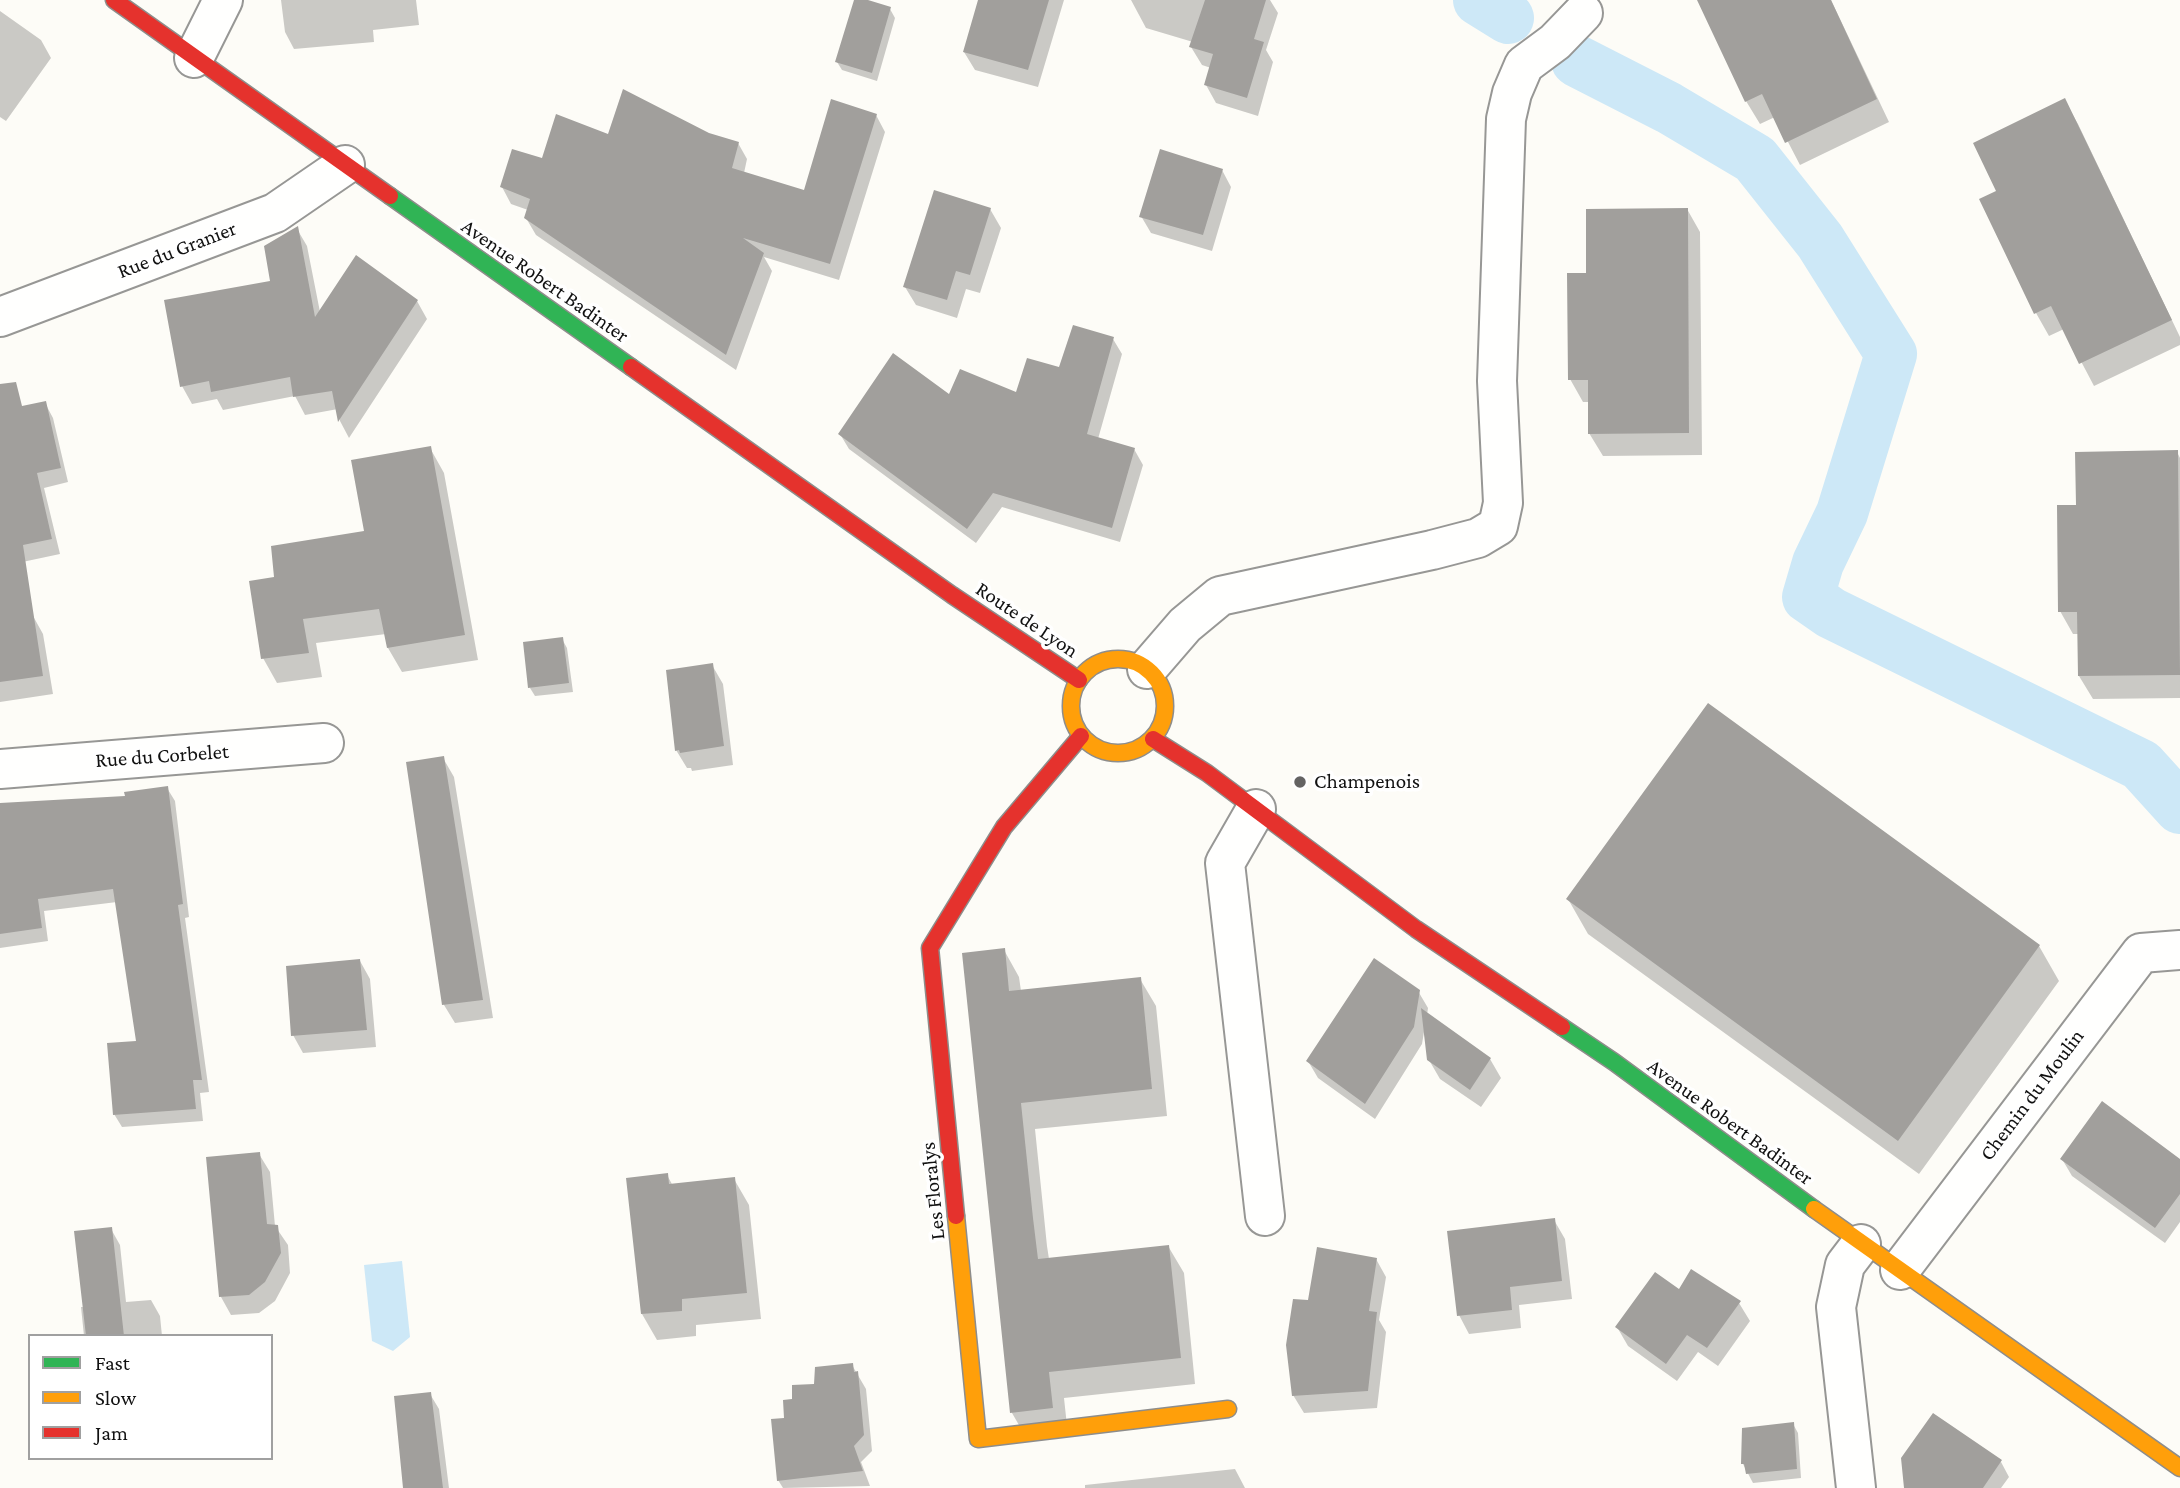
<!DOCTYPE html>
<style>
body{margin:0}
#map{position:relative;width:2180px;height:1488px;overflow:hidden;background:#fdfcf7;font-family:"Crimson Pro",serif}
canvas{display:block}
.legend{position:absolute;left:28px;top:1334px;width:245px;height:126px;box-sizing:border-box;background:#fff;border:2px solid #a0a0a0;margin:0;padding:9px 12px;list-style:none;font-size:21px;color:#111}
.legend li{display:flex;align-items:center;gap:14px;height:35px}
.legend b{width:35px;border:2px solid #a0a0a0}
</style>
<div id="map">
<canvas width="2180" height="1488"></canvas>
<ul class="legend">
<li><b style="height:9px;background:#30b455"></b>Fast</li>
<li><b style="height:9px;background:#ff9f0a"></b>Slow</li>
<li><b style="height:9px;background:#e5322d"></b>Jam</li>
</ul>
</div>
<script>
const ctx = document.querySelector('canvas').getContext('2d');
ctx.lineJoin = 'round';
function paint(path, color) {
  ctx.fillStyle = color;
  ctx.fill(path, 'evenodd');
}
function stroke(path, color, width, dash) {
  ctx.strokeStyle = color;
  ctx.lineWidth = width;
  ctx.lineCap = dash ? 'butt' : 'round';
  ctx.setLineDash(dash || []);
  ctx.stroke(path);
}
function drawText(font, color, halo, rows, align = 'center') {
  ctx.font = font + ' "Crimson Pro",serif';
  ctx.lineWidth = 7;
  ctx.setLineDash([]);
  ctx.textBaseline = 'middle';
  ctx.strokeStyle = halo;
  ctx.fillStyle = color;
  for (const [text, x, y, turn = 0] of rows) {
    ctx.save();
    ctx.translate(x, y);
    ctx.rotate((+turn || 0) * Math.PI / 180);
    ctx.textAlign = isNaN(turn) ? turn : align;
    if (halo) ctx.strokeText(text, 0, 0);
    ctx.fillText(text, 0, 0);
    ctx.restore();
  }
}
paint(new Path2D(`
 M402 1261 410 1337 393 1351 372 1341 364 1265Z`), '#cde8f7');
paint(new Path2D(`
 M281 0H416L419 25 373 30 374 42 294 49 285 32Z
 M856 0 890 9 895 18 877 81 842 70 837 62Z
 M980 0H1064L1038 87 975 70 964 52Z
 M1131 0H1270L1278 13 1266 50 1273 62 1258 116 1216 103 1206 85 1211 68 1202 65 1191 47 1193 42 1146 28Z
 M1699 0H1831L1889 122 1800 165 1775 117 1760 124 1746 101Z
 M0 11 41 40 51 58 6 121 0 117Z
 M2065 101 2078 124 2180 337V345L2094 386 2064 329 2049 336 2036 313 1998 192Z
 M876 115 885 132 839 280 764 257 772 271 736 370 536 235 526 218 528 210 511 204 502 187 543 161 609 136 708 134 738 143 747 159 744 173 805 192Z
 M1222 170 1231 187 1212 251 1151 233 1141 216Z
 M990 209 1001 228 980 293 966 289 957 318 916 305 905 287Z
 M1687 209 1700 232 1702 455 1603 456 1589 433V402H1583L1570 379 1588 275Z
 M297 229 307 246 320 312 417 301 427 319 349 438 340 421 338 409 305 415 295 396 223 410 217 399 192 404 182 386 272 283Z
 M1113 339 1122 354 1098 439 1134 449 1143 465 1120 542 1002 507 976 543 849 449 840 434 950 397 1017 395Z
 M45 403 53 418 68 482 44 488 60 554 13 564 0 526V406L12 410Z
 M430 448 444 473 478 660 402 672 388 648 386 634 316 643 322 677 277 683 263 658 367 533Z
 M2177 452 2180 458V698L2093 699 2079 676V634H2073L2060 611 2078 507Z
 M33 616 43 634 53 694 0 702V620Z
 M562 639 567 648 573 692 535 696 530 688Z
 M712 665 723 684 733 765 692 771 691 768H687L676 750Z
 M443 758 454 777 493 1018 455 1023 444 1005 408 764Z
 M167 788 175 801 189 917 185 918 209 1092 200 1093 203 1121 122 1127 114 1114 138 1042 117 902 44 911 48 941 0 948V805L127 798Z
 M1568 899 2039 946 2059 981 1919 1174 1588 934Z
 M1004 950 1019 977 1021 991 1140 979 1156 1006 1167 1116 1035 1129 1047 1246 1049 1259 1168 1246 1184 1273 1195 1384 1064 1398 1068 1435 1027 1439 1012 1413Z
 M360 961 370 979 376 1047 303 1053 293 1035Z
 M1418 991 1428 1008 1427 1015 1490 1059 1501 1078 1481 1107 1440 1079 1429 1060 1424 1032 1422 1044 1375 1119 1318 1078 1308 1061Z
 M259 1154 270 1172 275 1226 288 1245 290 1273 275 1301 259 1313 231 1315 221 1297Z
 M2062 1159 2180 1161V1222L2165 1243 2072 1176Z
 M667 1175 673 1186 734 1179 749 1205 761 1319 696 1325V1336L657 1340 642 1314Z
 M1554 1220 1565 1239 1572 1299 1519 1305 1521 1328 1469 1334 1459 1315Z
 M111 1229 120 1245 126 1302 151 1300 160 1316 162 1336H84L81 1307H84Z
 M1376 1259 1386 1277 1379 1320 1386 1332 1377 1408 1304 1413 1293 1395 1310 1302Z
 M1679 1291 1739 1303 1750 1321 1718 1366 1698 1352 1677 1381 1628 1346 1617 1327Z
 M852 1365 866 1389 872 1451 861 1462 870 1486 783 1488 778 1480 786 1420 794 1400Z
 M430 1394 439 1409 449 1488H405Z
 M1793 1424 1798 1433 1801 1478 1753 1483 1743 1464Z
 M2001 1462 2009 1477 2001 1488H1905Z
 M1235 1469 1245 1488H1085V1485Z`), '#0003');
stroke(new Path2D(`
 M1479 0 1508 18
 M1577 61 1669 108 1755 159 1820 241 1891 354 1842 513 1818 563 1808 597 1831 613 2141 765 2180 808`), '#cde8f7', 52);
paint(new Path2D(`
 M854 0H868L891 7 872 73 835 62Z
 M978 0H1049L1028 70 963 52Z
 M1205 0H1266L1254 39 1264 42 1247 98 1204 85 1213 54 1189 47Z
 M1697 0H1831L1877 99 1785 143 1762 94 1745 102Z
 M623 89 709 133 739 142 732 168 804 190 831 99 877 114 830 264 743 238 764 253 726 355 524 218 530 199 500 187 512 149 542 158 556 114 608 134Z
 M2065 98 2172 320 2079 364 2051 306 2034 314 2003 249 1979 199 1996 191 1973 143Z
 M1160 149 1223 169 1203 235 1139 217Z
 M934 190 991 208 970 275 956 271 947 300 903 287Z
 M1688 208 1689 433 1588 434V380H1568L1567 273H1586V209Z
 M298 226 315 317 356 255 418 300 338 422 332 391 293 397 290 377 211 392 209 381 180 387 164 300 270 281 264 246Z
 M1073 325 1114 337 1087 434 1135 448 1112 528 993 493 967 529 838 434 893 353 949 394 960 369 1016 392 1027 358 1059 367Z
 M16 382 22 406 46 401 61 468 37 473 52 539 23 545 43 676 0 682V384Z
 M431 446 465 635 387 648 379 609 303 619 309 653 261 659 249 581 274 577 271 546 364 531 351 460Z
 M2178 450 2180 675 2078 676 2077 612H2058L2057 505H2076L2075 452Z
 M563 637 569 683 528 688 523 642Z
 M713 663 724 746 680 753 679 750 675 751 666 670Z
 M1708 703 2040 945 1898 1141 1566 899Z
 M444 756 483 1000 442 1005 406 762Z
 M168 786 183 904 178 905 202 1080H193L196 1109 113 1115 107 1043 136 1041 113 889 38 899 42 928 0 934V803L125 796 124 792Z
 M1005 948 1009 991 1141 977 1152 1089 1021 1103 1033 1218 1038 1259 1169 1245 1181 1358 1049 1372 1053 1408 1010 1413 962 953Z
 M1374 958 1420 990 1414 1027 1365 1104 1306 1061Z
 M360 959 367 1030 291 1036 286 966Z
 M1421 1008 1491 1058 1470 1090 1427 1060Z
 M2102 1101 2180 1159V1194L2155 1228 2060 1159Z
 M260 1152 267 1224 278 1225 281 1253 265 1282 249 1295 219 1297 206 1157Z
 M668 1173 669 1184 735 1177 747 1293 682 1299V1311L641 1314 626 1178Z
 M1555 1218 1562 1281 1510 1287 1512 1310 1457 1316 1447 1231Z
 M112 1227 124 1336H86L74 1231Z
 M1317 1247 1377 1258 1369 1311 1377 1312 1368 1391 1292 1396 1286 1345 1293 1299 1308 1300Z
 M1691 1269 1741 1301 1707 1348 1687 1335 1666 1364 1615 1327 1655 1272 1679 1289Z
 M853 1363 854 1372 858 1371 864 1435 854 1446 863 1471 777 1481 771 1419 784 1418 783 1400 792 1399V1385L814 1384 815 1367Z
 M431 1392 443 1488H403L394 1396Z
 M1933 1413 2002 1460 1983 1488H1904L1901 1458Z
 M1794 1422 1797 1469 1746 1474 1744 1464H1741L1742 1428Z`), '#a19f9c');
const street = new Path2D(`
 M194 58 223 0
 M0 317 275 213 345 165
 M1147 669 1185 625 1220 596 1432 550 1478 538 1498 526 1503 503 1497 381 1506 119 1512 93 1524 65 1555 42 1583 13
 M0 769 324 743
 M1256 809 1225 863 1265 1216
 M1900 1270 2141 953 2180 950
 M1856 1488 1836 1307 1845 1265 1861 1244`);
const fast = new Path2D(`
 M390 196 631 367
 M1562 1027 1614 1062 1814 1209`);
const slow = new Path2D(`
 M1071 706a47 47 0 1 1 94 0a47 47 0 1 1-94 0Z
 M1814 1209 2180 1468
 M956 1216 978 1439 1228 1409`);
const jam = new Path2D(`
 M114 0 390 196
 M631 367 952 595 1079 680
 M1153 739 1207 773 1416 929 1562 1027
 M956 1216 930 948 1004 827 1081 736`);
stroke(street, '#979795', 42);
stroke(fast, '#8e8d8b', 19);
stroke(slow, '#8e8d8b', 19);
stroke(jam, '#8e8d8b', 19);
stroke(street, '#fffffe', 38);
stroke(fast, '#30b455', 16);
stroke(slow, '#ff9f0a', 16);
stroke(jam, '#e5322d', 16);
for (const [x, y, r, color] of [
 [1300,782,7,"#646362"]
]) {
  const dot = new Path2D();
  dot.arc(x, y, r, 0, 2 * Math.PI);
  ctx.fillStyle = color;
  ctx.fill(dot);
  stroke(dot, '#fff', 2.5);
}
drawText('21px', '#111', '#fff', [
 ["Rue du Granier",177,250,-21],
 ["Avenue Robert Badinter",545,281,35],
 ["Route de Lyon",1027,620,34],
 ["Rue du Corbelet",162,756,-4],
 ["Chemin du Moulin",2032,1095,-53],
 ["Avenue Robert Badinter",1730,1122,36],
 ["Les Floralys",933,1191,-96]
]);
drawText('21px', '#111', '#fff', [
 ["Champenois",1314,782]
], 'left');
</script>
